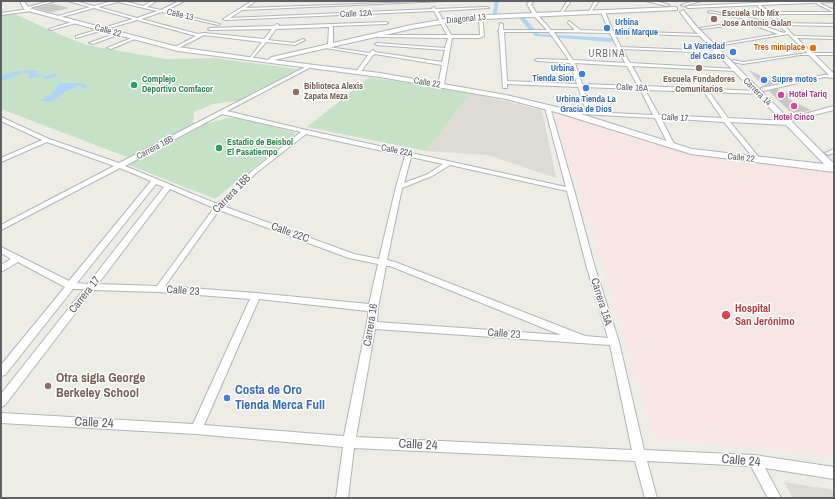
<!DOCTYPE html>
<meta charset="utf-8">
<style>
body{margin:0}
#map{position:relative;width:835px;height:499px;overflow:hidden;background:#edece5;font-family:"Archivo Narrow",sans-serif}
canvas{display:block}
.frame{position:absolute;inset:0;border:2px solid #5d6064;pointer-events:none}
</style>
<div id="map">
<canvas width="835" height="499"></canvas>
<div class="frame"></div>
</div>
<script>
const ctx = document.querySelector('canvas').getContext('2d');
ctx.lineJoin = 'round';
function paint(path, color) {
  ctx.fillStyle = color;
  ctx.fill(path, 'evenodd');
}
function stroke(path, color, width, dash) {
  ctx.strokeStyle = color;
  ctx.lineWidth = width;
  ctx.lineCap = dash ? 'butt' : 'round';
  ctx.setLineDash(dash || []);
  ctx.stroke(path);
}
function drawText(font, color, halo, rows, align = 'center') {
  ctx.font = font + ' "Archivo Narrow",sans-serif';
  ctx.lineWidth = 3;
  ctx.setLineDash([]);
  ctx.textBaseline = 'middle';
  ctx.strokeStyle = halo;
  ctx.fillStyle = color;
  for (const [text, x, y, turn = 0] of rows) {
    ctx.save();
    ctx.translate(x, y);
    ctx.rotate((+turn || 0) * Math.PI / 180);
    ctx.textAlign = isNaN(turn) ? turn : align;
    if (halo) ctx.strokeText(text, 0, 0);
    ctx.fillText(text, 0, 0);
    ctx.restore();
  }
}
paint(new Path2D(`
 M471 93 542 110 556 178 488 155 426 151Z
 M784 482 834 490V498H793Z`), '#dddbd4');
paint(new Path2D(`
 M555 115 564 116 695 155 830 170 834 174V458L793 452 660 440 653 436 609 285Z`), '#f8e6e4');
paint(new Path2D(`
 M12 13 66 37 87 45 108 49 166 59 213 58 298 69 237 101 213 104 194 112 193 124 155 143 132 159 1 109V15Z
 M370 77 471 93 426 151 307 127Z
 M227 118H240L297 133 215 199 129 165 206 124Z`), '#c5e2c6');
paint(new Path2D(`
 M29 70 39 71 35 73 43 76 56 74V76L53 78 45 79 44 76 30 78 28 76 32 74 22 73 8 79 1 80V76L13 72Z
 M59 83H80L88 86 84 89 80 88 82 86 80 85 65 92 53 101H40L55 91Z`), '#aed5f5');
paint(new Path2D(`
 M495 1H499L496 16 494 17 492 16Z
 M519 16H523L539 34 611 38 614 40 611 42 535 36 519 18Z`), '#aed5f5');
const building = new Path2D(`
 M52 4 68 8 50 12 35 8Z
 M750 71 775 83 764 86Z
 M776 89 794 97 788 99 810 110 797 113 791 112 769 91Z`);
paint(building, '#c9c7c2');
stroke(building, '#d1cec4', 1);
const street = new Path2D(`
 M50 1H56L26 9 24 8Z
 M68 1H74L94 6 113 1H123L143 6 152 1H157L147 7 161 10 179 1H184L165 11 220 24 218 25 162 12 141 19 198 34 204 33 264 39 272 29 210 30 208 29 210 28 274 26 277 24 279 25 278 26 386 22 388 23 386 24 333 26V45L331 46 328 44 329 27 276 29 268 40 294 43 303 39 305 40 295 45 266 42 251 60 249 59 262 42 204 35 175 50H173V48L196 36 137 20 76 38V36L133 19 94 8 58 18V16L90 7ZM118 2 157 11 137 18 98 7Z
 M252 1H256L246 8 445 1 242 10 230 18 433 9 432 8 434 7 436 9 487 7 489 8 438 11 451 35H480L479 17 482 16 484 36 479 38H452L444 85 441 87 438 85 442 65 375 54 373 55 360 73H358L356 72 368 55 320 47 322 46 369 53 373 50 375 52 442 62 445 50 377 45 375 44 377 43 445 48 448 38 379 37 377 36 379 35H447L434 11 225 20 223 19Z
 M530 1H534L531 4 537 14 551 30H575L568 23 569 21 580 30 609 31 601 12 603 11 605 12 613 31 703 34 702 36 614 33 621 47 718 51 720 52 718 53 622 49 630 63 736 69 738 70 736 71 632 66 643 86 758 91 760 92V94L709 92 728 118 788 121 791 123 788 125 730 122 761 160 758 162 756 161 724 122 661 118 675 146 672 148 669 146 655 118 563 113 562 112 565 110 586 111 578 87 507 84V88H503L499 32 498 31 499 30 500 23 503 24V30H547L534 16 527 4ZM504 32H549L569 60 537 59 535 60 537 61 570 63 577 84 507 81ZM554 32 610 33 625 63 573 60ZM575 63 627 66 638 86 582 84ZM583 87 640 89 653 115 591 112ZM645 90 704 92 722 118 659 115Z
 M567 1H571L561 15H559Z
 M595 1H599L590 13H588Z
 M695 1H701L683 6 681 5Z
 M817 2 834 10V14H772L781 23 834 24V26L784 25 794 36 834 37V39L797 38 812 53H834V55H815L834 74V78L824 77 763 91 761 90V88L824 75H829L809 55H800L743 64 733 62V60L743 62 807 53 788 34 717 46V44H719L778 34 753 25 754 23 784 33 786 32 779 25 708 12 710 11 776 23 768 14 758 7V5H760L770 12H833L817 4Z
 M30 9 31 11 1 15V13Z
 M75 21 76 23 51 30 49 29Z
 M748 21 749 23 702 29 700 28Z
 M117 33 120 34 93 44 89 43Z
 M134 37 137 38 111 49 107 48Z
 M309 65H311V67L227 111 302 129 566 187 545 108 550 107 574 190 595 268 619 342 644 450 754 455 834 467V479L765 468 781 498H768L751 466 647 461 657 498H645L635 461 354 448 348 498H336L343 447 196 434 1 423V413L193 424 250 299 159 292 93 290 5 405 1 407V394L84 289H73L5 375 1 376V365L65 287 18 262 1 272V265L11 259 1 253V247L69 281 151 181 120 168 1 230V225L114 166 47 142 1 162V158L42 140 1 121V117L49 139 119 163ZM222 114 301 132 252 171 217 204 125 166ZM306 134 405 156 396 187 379 259 354 254 223 206 256 173ZM411 157 443 164 428 174 404 183ZM450 165 567 191 587 268 608 338 585 336 395 262 387 260 402 188 432 176ZM156 184 164 187 88 284 77 283ZM170 189 214 208 157 286 98 284ZM219 210 349 258 378 264 369 304 256 293 165 286ZM386 266H390L561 335 377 322 378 308ZM259 299 368 311V317L344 436 204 425ZM375 329 610 345 632 450 356 437Z
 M834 106V110L793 120 790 118Z
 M834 149V153L828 155 825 153Z`);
const secondary = new Path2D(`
 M20 1H24L28 7 32 9 178 47 269 60 270 58 272 57 411 25 464 16 675 7 677 8V10L464 20 411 29 274 60 380 73 506 95 565 109 692 149 824 164 693 29 680 12 683 10 697 27 834 164V172L691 154 559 113 506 99 380 77 178 51 28 11 24 9Z
 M646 1H655L669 5 667 6Z
 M797 1 834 2 688 8 686 7 688 6Z`);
stroke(street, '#b2b5b8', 2);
stroke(secondary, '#b2b4b8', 2);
paint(street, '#fff');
paint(secondary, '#fff');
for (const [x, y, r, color] of [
 [714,19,4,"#8d6e63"],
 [607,28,4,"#3f7fe0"],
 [813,48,4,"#e8710a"],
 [733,52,4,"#3f7fe0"],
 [699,68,4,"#8d6e63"],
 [582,74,4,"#3f7fe0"],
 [764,80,4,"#3f7fe0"],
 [134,85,4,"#2e9e5b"],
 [586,88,4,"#3f7fe0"],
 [296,92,4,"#8d6e63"],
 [781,95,4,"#d1479c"],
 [794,106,4,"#d1479c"],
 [219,148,4,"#2e9e5b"],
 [726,315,5,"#e0444e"],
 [48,386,4,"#8d6e63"],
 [227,398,4,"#3f7fe0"]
]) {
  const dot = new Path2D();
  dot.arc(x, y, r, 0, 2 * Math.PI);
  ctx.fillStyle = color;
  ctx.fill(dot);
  stroke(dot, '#fff', 1.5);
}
drawText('9px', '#5d6064', '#fff', [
 ["Calle 12A",356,14,-2],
 ["Calle 13",180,15,13],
 ["Diagonal 13",466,19,-5],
 ["Calle 22",108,31,15],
 ["Calle 22",427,83,10],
 ["Calle 16A",632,88,3],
 ["Carrera 14",757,92,45],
 ["Calle 17",675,118,3],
 ["Carrera 18B",155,148,-28],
 ["Calle 22A",397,151,12],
 ["Calle 22",741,158,6]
]);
drawText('bold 9px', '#785e54', '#fff', [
 ["Escuela Urb Mix",722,14],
 ["Jose Antonio Galan",722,24],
 ["Escuela Fundadores",699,80,"center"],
 ["Comunitarios",699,90,"center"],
 ["Biblioteca Alexis",304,87],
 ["Zapata Meza",304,97]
], 'left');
drawText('bold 9px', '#366cbe', '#fff', [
 ["Urbina",615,23],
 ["Mini Marque",615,33],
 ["La Variedad",725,47,"right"],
 ["del Casco",725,57,"right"],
 ["Urbina",574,69,"right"],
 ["Tienda Sion",574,79,"right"],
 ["Supre motos",772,80],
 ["Urbina Tienda La",586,100,"center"],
 ["Gracia de Dios",586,110,"center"]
], 'left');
drawText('bold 9px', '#c56008', '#fff', [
 ["Tres miniplace",805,48]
], 'right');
drawText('bold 9px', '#27864d', '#fff', [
 ["Complejo",142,80],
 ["Deportivo Comfacor",142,90],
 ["Estadio de Beisbol",227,143],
 ["El Pasatiempo",227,153]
], 'left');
drawText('bold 9px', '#b23c85', '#fff', [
 ["Hotel Tariq",789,95],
 ["Hotel Cinco",794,118,"center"]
], 'left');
ctx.letterSpacing = '1px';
drawText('10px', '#6e7276', '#fff', [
 ["URBINA",607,54]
]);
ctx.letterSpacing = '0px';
drawText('11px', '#5d6064', '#fff', [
 ["Carrera 16B",232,194,-46],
 ["Calle 22C",290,233,20],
 ["Calle 23",183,291,4],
 ["Carrera 17",85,295,-52],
 ["Carrera 15A",601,302,73],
 ["Carrera 16",371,325,-81],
 ["Calle 23",504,334,4]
]);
drawText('bold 11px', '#be3a42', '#fff', [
 ["Hospital",735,309],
 ["San Jerónimo",735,322]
], 'left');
drawText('bold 13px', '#785e54', '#fff', [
 ["Otra sigla George",56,379],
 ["Berkeley School",56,394]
], 'left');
drawText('bold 13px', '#366cbe', '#fff', [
 ["Costa de Oro",235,391],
 ["Tienda Merca Full",235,406]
], 'left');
drawText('13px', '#5d6064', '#fff', [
 ["Calle 24",94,423,3],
 ["Calle 24",418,445,3],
 ["Calle 24",741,461,5]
]);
</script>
